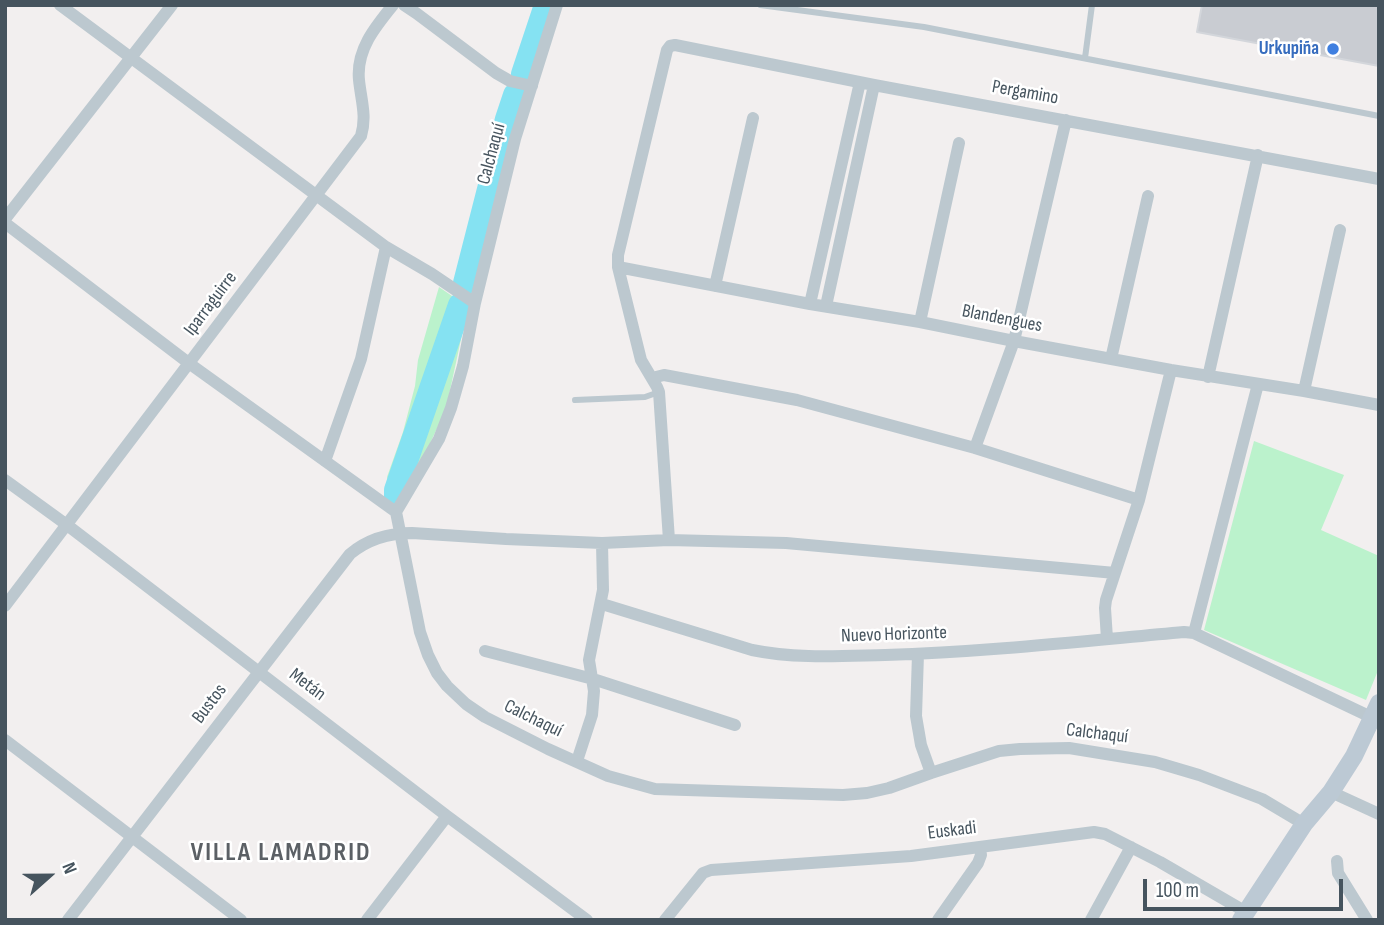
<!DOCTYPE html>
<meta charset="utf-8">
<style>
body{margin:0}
#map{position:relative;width:1384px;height:925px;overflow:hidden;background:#f2efef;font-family:"Sofia Sans Condensed",sans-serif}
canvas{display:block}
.frame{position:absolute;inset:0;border:7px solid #46545e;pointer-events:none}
.north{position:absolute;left:14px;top:841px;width:70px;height:70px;-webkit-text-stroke:5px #fff;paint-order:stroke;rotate:69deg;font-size:19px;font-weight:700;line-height:28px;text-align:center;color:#46545e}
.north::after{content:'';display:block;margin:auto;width:24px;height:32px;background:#46545e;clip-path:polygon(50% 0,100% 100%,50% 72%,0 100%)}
.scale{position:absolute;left:1143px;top:879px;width:200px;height:32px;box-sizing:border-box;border:4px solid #46545e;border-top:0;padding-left:9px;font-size:21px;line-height:24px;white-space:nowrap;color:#46545e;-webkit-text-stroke:5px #fff;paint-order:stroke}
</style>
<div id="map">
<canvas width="1384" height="925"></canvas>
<div class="frame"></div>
<div class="north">N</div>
<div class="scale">100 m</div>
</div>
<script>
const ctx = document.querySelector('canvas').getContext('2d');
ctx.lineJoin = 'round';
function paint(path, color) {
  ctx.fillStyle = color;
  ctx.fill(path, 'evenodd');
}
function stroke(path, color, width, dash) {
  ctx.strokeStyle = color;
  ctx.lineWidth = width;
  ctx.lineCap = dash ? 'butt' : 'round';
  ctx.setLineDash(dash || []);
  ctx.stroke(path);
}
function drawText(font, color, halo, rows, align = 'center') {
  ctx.font = font + ' "Sofia Sans Condensed",sans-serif';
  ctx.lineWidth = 5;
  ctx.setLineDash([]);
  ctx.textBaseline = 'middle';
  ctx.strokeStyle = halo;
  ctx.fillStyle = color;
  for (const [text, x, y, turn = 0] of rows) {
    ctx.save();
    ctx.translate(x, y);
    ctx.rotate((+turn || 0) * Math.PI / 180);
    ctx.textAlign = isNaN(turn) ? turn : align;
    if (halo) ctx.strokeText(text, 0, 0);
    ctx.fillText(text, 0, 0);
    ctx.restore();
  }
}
paint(new Path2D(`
 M439 287 465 305 466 316 446 409 427 450 399 496 390 497 387 477 403 432 415 386 418 360Z
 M1254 441 1344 475 1321 530 1379 556V668L1366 700 1204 630Z`), '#bbf2cc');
stroke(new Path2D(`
 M523 74 546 5
 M465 283 507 119 515 95
 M396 499V490L460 305`), '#85e2f2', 24);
const building = new Path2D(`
 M1202 5H1379V66L1197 32Z`);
paint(building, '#c9ccd2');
stroke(building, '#d3d6db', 2);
stroke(new Path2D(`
 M760 5 924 27 1379 116
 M1085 58 1092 5
 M575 400 645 397 659 392`), '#bcc8cf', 6);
stroke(new Path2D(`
 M60 5 386 247 432 274 475 303
 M404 5 416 13 496 73 510 81 532 86
 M557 5 515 139 475 303 463 366 451 408 439 439 396 512 420 632 428 655 437 673 447 686 466 704 485 717 548 749 608 776 655 789 843 795 867 793 889 788 931 773 999 751 1020 749 1069 748 1155 762 1199 775 1262 799 1304 824
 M5 219 172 5
 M5 223 190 364 396 512
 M618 267 810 304 920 322 1014 341 1171 370 1304 391 1379 405
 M715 286 753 118
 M810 304 860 82
 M826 306 874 85
 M920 322 959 143
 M1111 359 1148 196
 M1208 377 1258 155
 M652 378 664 375 797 400 975 448 1139 500
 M1304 391 1340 230
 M975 448 1014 341 1066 120
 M325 461 361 359 386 247
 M5 480 67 525 447 816 587 920
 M669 540 659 392 657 387 641 360 618 267V255L667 50 670 46 675 45 874 85 1379 179
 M602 604 752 650C796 659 840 656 885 655 985 652 1084 641 1184 632L1194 633 1373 718
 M5 606 361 136C367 116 361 100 359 80 356 50 375 27 393 5
 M1194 633 1258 384
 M1107 639 1105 608 1106 600 1139 500 1171 370
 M485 651 593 679 735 725
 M918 654 916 716 921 745 931 773
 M5 740 241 920
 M577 761 592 715 594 691 589 660 603 590 602 543
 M1331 792 1379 814
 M1337 861 1338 873 1367 920
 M68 920 350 554C368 539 389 533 412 533L506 539 602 543 669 540 786 543 1115 573
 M367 920 447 816
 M665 920 703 873 711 870 911 856 1094 832 1105 834 1160 862 1246 912
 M938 920 978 863 981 855 980 848
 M1091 920 1131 847`), '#bcc8cf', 12);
stroke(new Path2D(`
 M1241 920 1304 824 1331 792 1354 756 1379 703`), '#bcc9d4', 18);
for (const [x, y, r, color] of [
 [1333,49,7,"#3f7fe0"]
]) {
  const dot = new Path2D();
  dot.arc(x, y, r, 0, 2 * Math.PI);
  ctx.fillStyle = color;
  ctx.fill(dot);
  stroke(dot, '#fff', 2.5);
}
drawText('bold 19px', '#366cbe', '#fff', [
 ["Urkupiña",1319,49]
], 'right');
drawText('19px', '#46545e', '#fff', [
 ["Pergamino",1025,93,10],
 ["Calchaquí",492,154,-75],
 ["Iparraguirre",211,304,-53],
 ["Blandengues",1002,319,11],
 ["Nuevo Horizonte",894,635,-2],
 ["Metán",307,685,37],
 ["Bustos",210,704,-53],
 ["Calchaquí",533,719,26],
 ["Calchaquí",1097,734,7],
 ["Euskadi",952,831,-7]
]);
ctx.letterSpacing = '2px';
drawText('bold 26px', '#5b6065', '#fff', [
 ["VILLA LAMADRID",281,853]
]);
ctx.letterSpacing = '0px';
</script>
